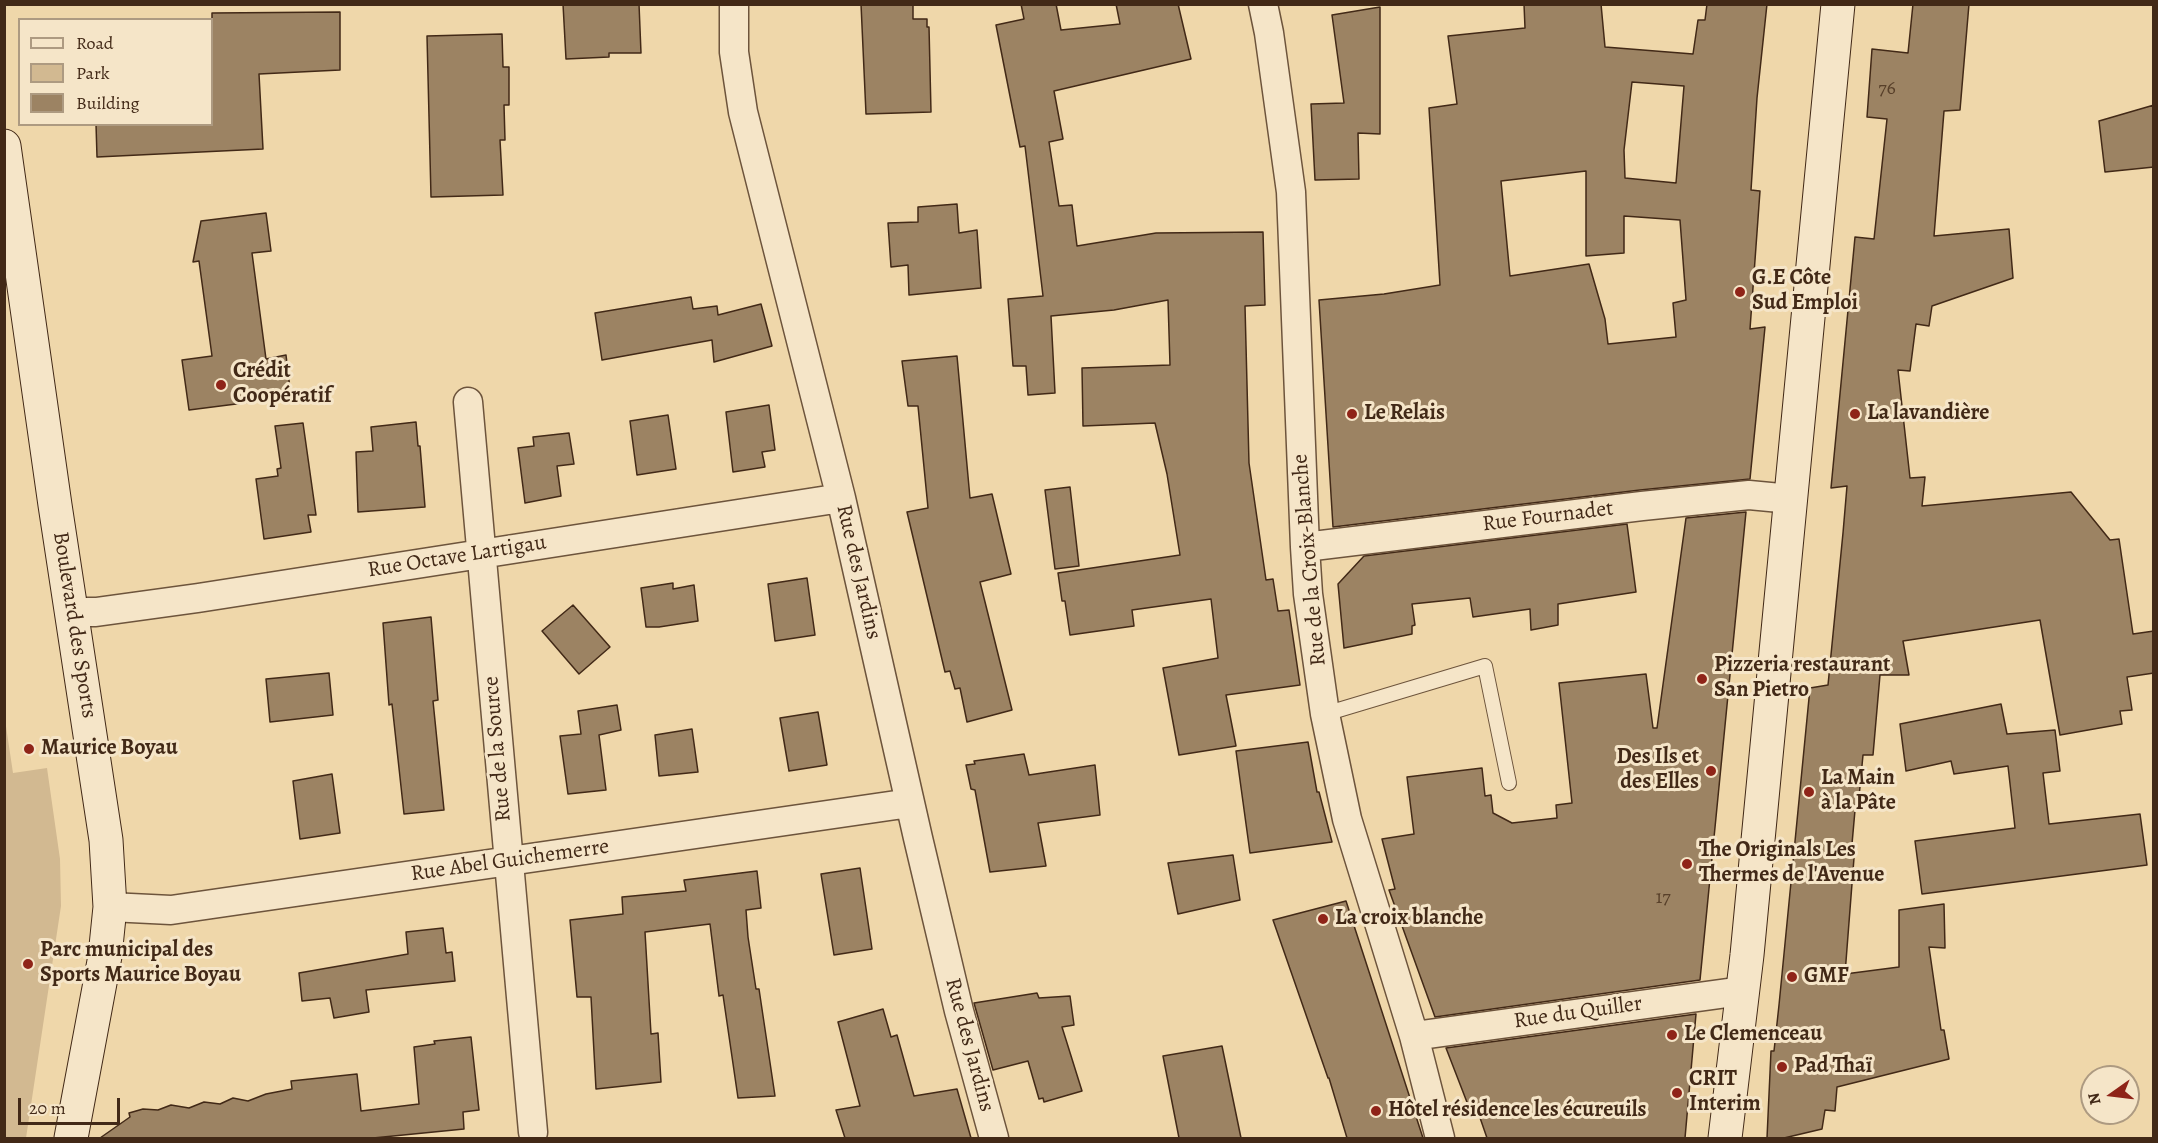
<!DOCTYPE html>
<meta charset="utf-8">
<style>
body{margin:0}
#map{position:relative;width:2158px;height:1143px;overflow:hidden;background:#efd7aa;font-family:Alegreya,serif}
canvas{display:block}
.frame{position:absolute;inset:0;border:6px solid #422917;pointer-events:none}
.legend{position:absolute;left:18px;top:18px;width:195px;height:108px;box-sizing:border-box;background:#f5e5c8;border:2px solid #ad9a81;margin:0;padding:8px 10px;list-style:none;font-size:18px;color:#422917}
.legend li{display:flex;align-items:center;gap:12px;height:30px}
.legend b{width:30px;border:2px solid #ad9a81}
.north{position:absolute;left:2080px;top:1065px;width:60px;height:60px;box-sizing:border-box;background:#f5e5c8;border:2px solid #ad9a81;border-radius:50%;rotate:256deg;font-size:16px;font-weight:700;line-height:24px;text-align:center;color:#422917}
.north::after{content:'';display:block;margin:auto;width:21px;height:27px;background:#8f2418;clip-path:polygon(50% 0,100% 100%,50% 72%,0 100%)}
.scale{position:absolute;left:18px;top:1098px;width:102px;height:27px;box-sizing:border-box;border:3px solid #422917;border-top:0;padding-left:8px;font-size:18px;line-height:21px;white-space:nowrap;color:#422917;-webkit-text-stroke:4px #f5e5c8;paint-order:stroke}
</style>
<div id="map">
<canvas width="2158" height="1143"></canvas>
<div class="frame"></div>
<ul class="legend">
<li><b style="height:8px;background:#f5e5c8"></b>Road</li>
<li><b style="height:16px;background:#d2b991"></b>Park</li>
<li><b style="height:16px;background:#9c8363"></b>Building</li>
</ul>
<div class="north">N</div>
<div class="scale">20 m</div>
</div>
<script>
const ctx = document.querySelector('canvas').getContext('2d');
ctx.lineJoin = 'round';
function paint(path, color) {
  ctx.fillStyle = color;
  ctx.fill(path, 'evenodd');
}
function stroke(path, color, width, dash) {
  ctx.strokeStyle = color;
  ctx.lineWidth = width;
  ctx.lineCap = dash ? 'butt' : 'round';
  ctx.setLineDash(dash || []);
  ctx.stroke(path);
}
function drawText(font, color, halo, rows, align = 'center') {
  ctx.font = font + ' Alegreya,serif';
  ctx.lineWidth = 6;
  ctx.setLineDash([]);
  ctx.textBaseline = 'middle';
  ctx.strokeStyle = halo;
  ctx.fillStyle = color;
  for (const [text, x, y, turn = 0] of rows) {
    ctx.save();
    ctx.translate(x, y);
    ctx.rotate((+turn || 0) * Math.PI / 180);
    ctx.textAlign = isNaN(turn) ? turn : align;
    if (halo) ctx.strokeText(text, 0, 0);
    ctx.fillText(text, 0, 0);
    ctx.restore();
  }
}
paint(new Path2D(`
 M4 713 13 773 47 768 60 859 61 906 26 1138H5Z`), '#d2b991');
const building = new Path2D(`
 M563 4H639L641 53H609V57L566 59Z
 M861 4H913V19H927V27H929L931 112 866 114Z
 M1021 4H1056L1061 30 1120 24 1116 4H1178L1191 59 1054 91 1063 139 1049 142 1059 206 1072 205 1077 246 1156 233 1263 232 1265 305 1245 306 1249 463 1266 580 1273 579 1278 611 1289 610 1300 685 1226 695 1236 746 1179 755 1163 668 1218 658 1211 599 1132 610 1134 626 1070 635 1065 601H1062L1058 573 1180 555 1167 474 1155 423 1083 426 1082 368 1170 365 1168 300 1114 310 1051 316 1055 393 1028 395 1026 366H1013L1008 299 1043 296 1025 146 1020 147 996 25 1024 19Z
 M1524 4H1601L1605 47 1693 54 1698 20H1705L1707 4H1767L1757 98 1751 190 1760 191 1750 329 1765 327 1750 479 1640 490 1333 527 1319 300 1384 294 1440 285 1429 108 1457 104 1448 36 1525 28ZM1632 82 1684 86 1676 183 1625 178 1624 150ZM1586 171V256L1624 253V216L1680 220 1686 300 1673 303 1676 337 1608 344 1605 319 1589 264 1510 276 1501 181Z
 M1913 4H1969L1960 110 1944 111 1934 236 2009 229 2013 278 1932 306 1929 326 1916 324 1910 371 1898 370 1910 478 1925 477 1922 506 2071 492 2110 540 2119 539 2133 634 2154 631V673L2127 677 2132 710 2120 711 2122 724 2060 735 2040 620 1903 641 1909 675H1880L1873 755H1863L1859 797 1856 799 1852 844 1855 845 1845 974 1899 967V910L1944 904 1945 948 1929 947 1941 1030H1944L1949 1059 1837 1087 1835 1111 1825 1110 1822 1129 1784 1138H1767L1771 1051H1774L1779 1005 1810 688 1828 685 1843 533 1847 486 1831 488 1855 237 1874 239 1887 119 1867 117 1872 49 1908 53Z
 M1380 7V134L1358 133 1359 179 1315 180 1311 104 1344 103 1332 15Z
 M340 12V70L259 74 263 149 97 157 96 124H212V13Z
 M502 34 503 67H509V105H504L505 140H500L503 195 431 197 427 36Z
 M2154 105V167L2105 172 2099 121Z
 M957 204 959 233 977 230 981 288 909 295 908 265 891 267 888 223 918 222V207Z
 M266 213 271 251 252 253 266 359 286 355 291 397 189 410 182 360 212 356 199 261 193 262 201 221Z
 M691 297 693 309 717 306 718 315 761 304 772 346 714 362 712 340 602 360 595 313Z
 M957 356 970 498 992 494 1011 574 980 582 1012 710 967 722 960 688 955 689 950 671 945 672 907 512 928 508 918 406H908L902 361Z
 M769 405 775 450 762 452 765 467 733 472 726 412Z
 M668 415 676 469 637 475 630 421Z
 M416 422 418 446H420L425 507 358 512 356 452 373 451 371 427Z
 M303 423 316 515H308L311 532 264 539 256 479 278 476 277 469 281 468 275 426Z
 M569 433 574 464 557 466 561 496 525 503 518 448 534 446 533 437Z
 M1070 487 1079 566 1055 569 1045 490Z
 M1746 512 1700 980 1435 1017 1389 890 1395 889 1382 839 1414 834 1407 777 1482 768 1485 796 1491 795 1493 813 1512 823 1557 818 1556 805 1572 803 1559 683 1646 674 1653 728H1657L1686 518Z
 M1627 524 1636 592 1558 604V625L1531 630 1530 609 1473 617 1470 598 1412 604 1415 625 1412 626V634L1344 648 1338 584 1364 556Z
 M807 578 815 635 775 641 768 584Z
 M673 583V589L694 585 698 621 659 627H646L641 588Z
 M573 605 610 647 579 674 542 631Z
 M431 617 438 700 433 701 444 810 404 814 392 704 389 705 383 623Z
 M329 673 333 715 270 722 266 679Z
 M2001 704 2007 734 2055 730 2060 771 2043 773 2049 824 2140 814 2147 865 1922 894 1915 841 2015 828 2008 766 1954 774 1951 761 1906 771 1900 724Z
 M617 705 621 730 599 735 606 790 568 794 560 736 581 734 578 711Z
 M818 712 827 765 789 771 780 718Z
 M692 729 698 772 659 776 655 735Z
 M1308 742 1317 792H1319L1332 842 1250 853 1236 751Z
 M1024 754 1029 775 1095 765 1100 815 1038 823 1046 866 990 872 975 790 971 789 966 765 975 764 974 761Z
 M332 774 340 833 300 839 293 781Z
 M1233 855 1240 900 1178 914 1168 863Z
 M860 868 872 949 834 955 821 874Z
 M757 871 761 908 746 910 748 937 756 989H759L775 1096 738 1098 723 995 719 996 710 924 645 932 651 1034 658 1033 661 1082 596 1089 591 997H577L570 920 623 914 622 897 686 891 684 880Z
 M1346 901 1423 1138H1347L1329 1078H1328L1273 920Z
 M443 928 446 953 452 952 455 981 366 990 369 1012 334 1018 330 998 302 1001 299 973 408 954 406 932Z
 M1037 993 1039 998 1070 996 1074 1025 1062 1027 1082 1091 1044 1102 1043 1098 1039 1099 1028 1061 993 1070 974 1003Z
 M883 1009 891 1037 897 1035 914 1096 957 1089 971 1138H845L836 1110 860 1106 838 1022Z
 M1696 1014 1685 1138H1487L1477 1109 1470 1110 1446 1048Z
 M471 1037 479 1110 463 1112 464 1129 373 1138H100L130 1117 129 1113 143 1109 158 1110 171 1105 189 1108 204 1102 220 1104 233 1098 248 1101 266 1094 292 1089 291 1081 357 1074 361 1111 419 1104 414 1047 435 1044 434 1041Z
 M1222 1046 1241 1138H1179L1163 1056Z`);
paint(building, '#9c8363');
stroke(building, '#422917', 1.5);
const lane = new Path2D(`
 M1325 714 1485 666 1509 783`);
const street = new Path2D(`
 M734 4V52L743 112 841 498 918 838 959 1011 994 1138
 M1263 4 1269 33 1291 192 1305 547 1308 594 1325 714 1347 819 1414 1036 1440 1138
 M468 402 533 1132
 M1305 547 1642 506 1749 495 1791 499
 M72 612H96L198 598 841 498
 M110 907 171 910 910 803
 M1414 1036 1742 991`);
const secondary = new Path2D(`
 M4 146 55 505 106 840 110 907 105 956 71 1138
 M1725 1138 1747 955 1838 4`);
stroke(lane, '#6d543c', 16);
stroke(street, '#6d543c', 31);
stroke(secondary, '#422917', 35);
stroke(lane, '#f5e5c8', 14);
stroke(street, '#f5e5c8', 28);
stroke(secondary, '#f5e5c8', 33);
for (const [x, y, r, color] of [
 [1740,292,6,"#8f2418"],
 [221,385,6,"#8f2418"],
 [1352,414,6,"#8f2418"],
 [1855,414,6,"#8f2418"],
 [1702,679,6,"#8f2418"],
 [29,749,6,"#8f2418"],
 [1711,771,6,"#8f2418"],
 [1809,792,6,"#8f2418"],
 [1687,864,6,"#8f2418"],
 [1323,919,6,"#8f2418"],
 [28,964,6,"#8f2418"],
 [1792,977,6,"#8f2418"],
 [1672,1035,6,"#8f2418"],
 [1782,1067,6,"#8f2418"],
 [1677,1093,6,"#8f2418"],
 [1376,1111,6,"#8f2418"]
]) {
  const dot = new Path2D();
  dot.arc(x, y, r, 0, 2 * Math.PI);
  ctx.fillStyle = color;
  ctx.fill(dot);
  stroke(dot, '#f5e5c8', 2);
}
drawText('20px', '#58402a', null, [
 ["76",1887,89],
 ["17",1663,898]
]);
drawText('bold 22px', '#422917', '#f5e5c8', [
 ["G.E Côte",1752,279],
 ["Sud Emploi",1752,304],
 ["Crédit",233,372],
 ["Coopératif",233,397],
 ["Le Relais",1364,414],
 ["La lavandière",1867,414],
 ["Pizzeria restaurant",1714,666],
 ["San Pietro",1714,691],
 ["Maurice Boyau",41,749],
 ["Des Ils et",1699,758,"right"],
 ["des Elles",1699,783,"right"],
 ["La Main",1821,779],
 ["à la Pâte",1821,804],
 ["The Originals Les",1699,851],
 ["Thermes de l'Avenue",1699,876],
 ["La croix blanche",1335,919],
 ["Parc municipal des",40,951],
 ["Sports Maurice Boyau",40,976],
 ["GMF",1804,977],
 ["Le Clemenceau",1684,1035],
 ["Pad Thaï",1794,1067],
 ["CRIT",1689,1080],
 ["Interim",1689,1105],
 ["Hôtel résidence les écureuils",1388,1111]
], 'left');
drawText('22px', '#422917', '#f5e5c8', [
 ["Rue Fournadet",1548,517,-7],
 ["Rue Octave Lartigau",457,557,-9],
 ["Rue de la Croix-Blanche",1310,560,-95],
 ["Rue des Jardins",858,572,77],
 ["Boulevard des Sports",74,625,81],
 ["Rue de la Source",498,749,-95],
 ["Rue Abel Guichemerre",510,861,-8],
 ["Rue du Quiller",1578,1013,-8],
 ["Rue des Jardins",969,1045,75]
]);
</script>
